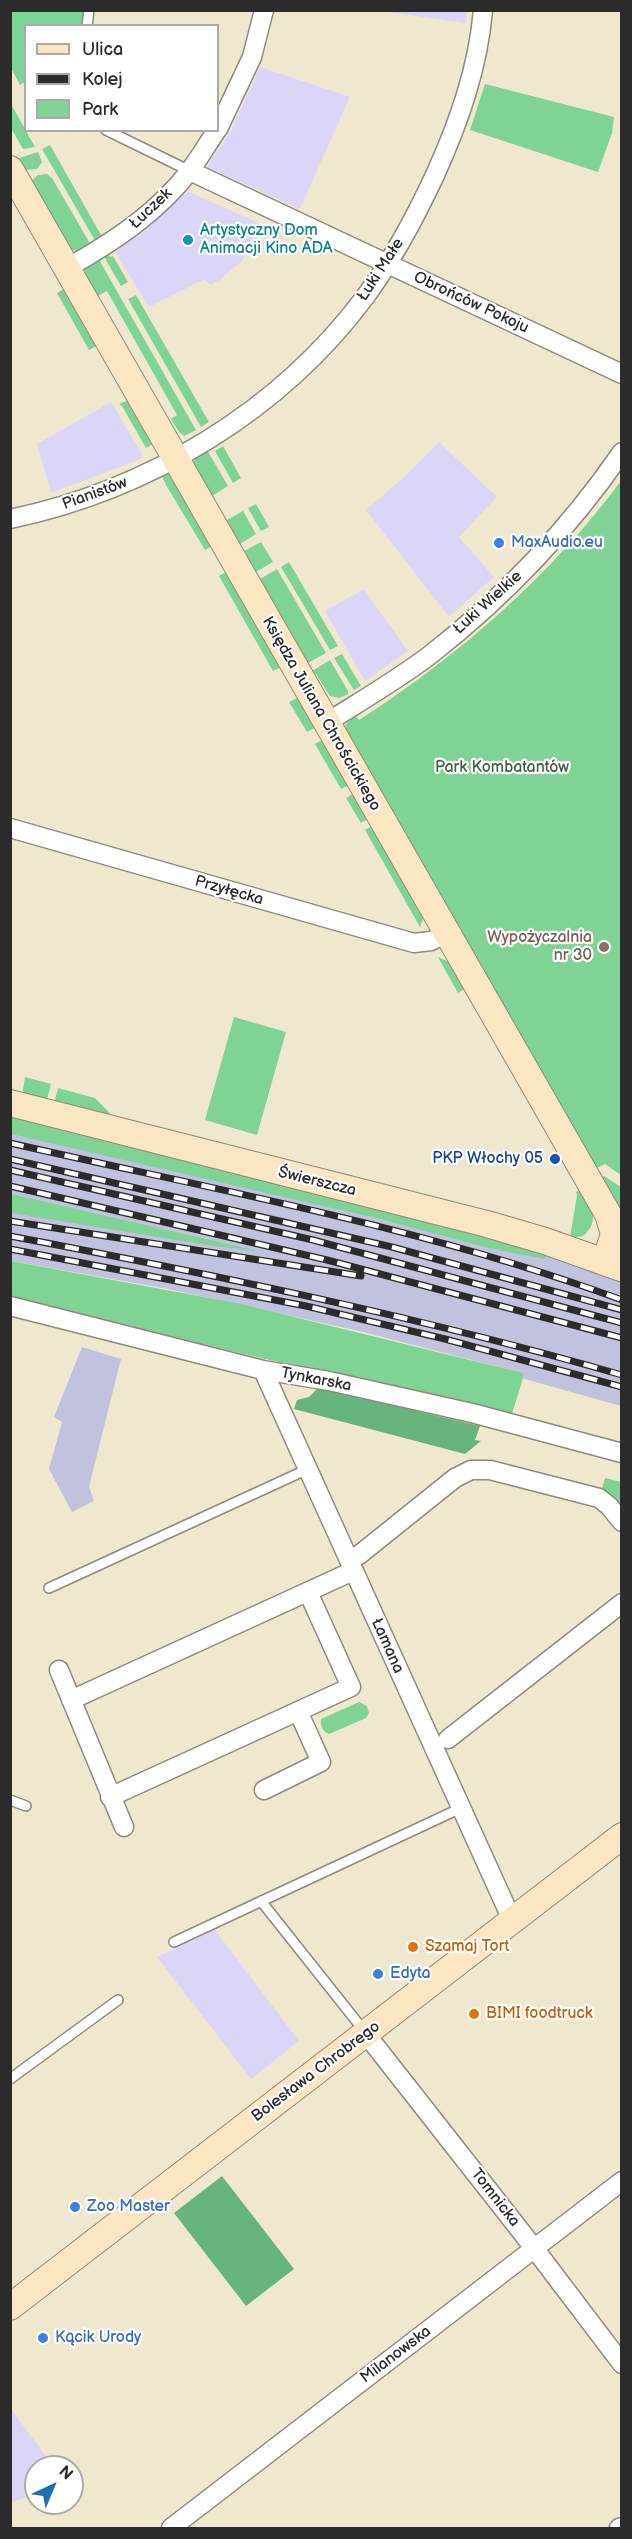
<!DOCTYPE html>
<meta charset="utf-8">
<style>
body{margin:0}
#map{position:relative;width:632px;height:2539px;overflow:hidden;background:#f0e8ce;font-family:"Balsamiq Sans",sans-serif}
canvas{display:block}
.frame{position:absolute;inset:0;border:12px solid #2b2b2b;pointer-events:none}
.legend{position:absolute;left:24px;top:24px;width:195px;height:108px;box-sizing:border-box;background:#fff;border:2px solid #aaa;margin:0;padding:8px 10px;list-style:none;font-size:18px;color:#2b2b2b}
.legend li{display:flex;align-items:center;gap:12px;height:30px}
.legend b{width:30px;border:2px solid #aaa}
.north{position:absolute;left:24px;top:2455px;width:60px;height:60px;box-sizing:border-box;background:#fff;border:2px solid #aaa;border-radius:50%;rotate:44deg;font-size:16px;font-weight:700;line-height:24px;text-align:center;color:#2b2b2b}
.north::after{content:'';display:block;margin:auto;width:21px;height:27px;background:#1f6fb2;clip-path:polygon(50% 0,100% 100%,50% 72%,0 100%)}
</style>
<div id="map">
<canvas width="632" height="2539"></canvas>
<div class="frame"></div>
<ul class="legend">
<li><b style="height:8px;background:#fbe6c4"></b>Ulica</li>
<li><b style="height:8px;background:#2b2b2b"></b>Kolej</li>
<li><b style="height:16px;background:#7fd395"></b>Park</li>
</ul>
<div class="north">N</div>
</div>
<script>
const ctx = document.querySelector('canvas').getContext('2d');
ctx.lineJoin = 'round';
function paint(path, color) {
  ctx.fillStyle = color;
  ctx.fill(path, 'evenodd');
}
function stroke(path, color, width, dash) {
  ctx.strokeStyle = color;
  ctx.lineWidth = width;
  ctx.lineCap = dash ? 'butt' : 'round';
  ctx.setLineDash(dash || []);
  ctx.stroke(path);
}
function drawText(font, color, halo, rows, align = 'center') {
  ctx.font = font + ' "Balsamiq Sans",sans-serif';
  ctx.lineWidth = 4.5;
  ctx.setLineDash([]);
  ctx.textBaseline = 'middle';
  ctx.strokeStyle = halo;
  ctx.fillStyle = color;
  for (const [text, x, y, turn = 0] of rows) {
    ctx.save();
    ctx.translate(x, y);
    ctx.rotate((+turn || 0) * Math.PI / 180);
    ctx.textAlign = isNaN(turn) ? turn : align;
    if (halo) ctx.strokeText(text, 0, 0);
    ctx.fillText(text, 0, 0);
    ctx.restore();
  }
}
paint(new Path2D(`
 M382 11 467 10V11L465 23Z
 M260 67 350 97 300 209 207 167 231 131Z
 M189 192 259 223 243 260 221 279 210 285 205 279 149 307 115 252 140 234 183 195Z
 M111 402 142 454 141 459 51 493 37 444Z
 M439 442 497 497 459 537 494 577 449 617 366 510 403 478Z
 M364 589 408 651 365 681 325 611Z
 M215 1930 299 2041 251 2079 157 1957Z
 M11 2409 54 2467H36V2493L11 2503Z`), '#dbd6f7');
paint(new Path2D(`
 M10 1129 542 1259 549 1256 621 1283V1406L521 1378 522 1373 359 1331 168 1289 11 1261Z
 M82 1347 121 1359 89 1487 94 1501 72 1512 49 1469 62 1422 54 1417Z`), '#c1c2dd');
paint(new Path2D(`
 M10 11H84L82 25 26 26 25 82 20 85 11 68Z
 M485 84 614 117 612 133 598 172 470 130Z
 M11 104 35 147 23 149 11 128Z
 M50 145 101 235 98 237 100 241 97 244 42 149Z
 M38 152 42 162 37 169 26 170 16 159Z
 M47 174 52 178 92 247 80 251 70 250 31 181 38 175Z
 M107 252 110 257 113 256 128 282 121 286 103 255Z
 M98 258 196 430 184 436 179 432 171 419 177 415 107 291 95 297 84 274 86 268Z
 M64 289 98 345 89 350 57 293Z
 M136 295 209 422 201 427 128 299Z
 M131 399 154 441 153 444 146 448 122 406 119 404Z
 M223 446 241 478 233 483 215 451Z
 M207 450 228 486 212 496 207 494 193 464 196 457Z
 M167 473 173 476 212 546 205 550 166 485 161 474Z
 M621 481V1175L605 1164 593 1170 345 729 346 724 355 715 359 720C460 655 549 577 621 481Z
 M256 504 269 527 261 531 248 508Z
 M243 511 256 534 240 544 235 543 225 525 227 520Z
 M261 542 273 562 256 572 251 571 243 555 244 551Z
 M289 562 338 646 330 650 281 567Z
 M277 569 326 653 308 663 303 662 259 584 260 579Z
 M228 571 281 667 273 671 219 576Z
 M342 654 361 686 354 690 334 658Z
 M330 660 348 691V694L339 698 330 696 316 674 311 675 312 671Z
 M301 696 318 726 307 732 289 702Z
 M322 740 326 741 351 784 341 789 315 744Z
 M356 792 368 819 361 823 346 798Z
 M372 826 424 917 420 927 365 830Z
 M438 957 449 962 465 989 458 993Z
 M234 1017 286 1032 257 1135 205 1120Z
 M25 1077 51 1084 46 1103 22 1096Z
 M58 1088 95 1098 110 1113 104 1117 54 1104Z
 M11 1113 492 1235 621 1279V1283L549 1256 543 1259 489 1248 379 1219 11 1134Z
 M604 1176 621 1187V1218L599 1179Z
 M582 1189C591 1206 601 1221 583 1236L570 1238 577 1195 576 1192Z
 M11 1194 258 1251 213 1246 11 1213Z
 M11 1261 241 1304 523 1373V1378L511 1417 11 1299Z
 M605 1478 621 1482V1514L600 1495Z
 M359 1702 367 1706 369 1713 366 1718 329 1734C323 1732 320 1726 321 1719Z`), '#7fd395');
paint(new Path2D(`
 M318 1388 480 1426 475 1440 481 1441 465 1454 294 1409 297 1400 309 1397Z
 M222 2176 294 2269 246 2306 174 2213Z`), '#67b57e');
const lane = new Path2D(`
 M87 26 89 10
 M106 130 190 171
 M49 1588 308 1469
 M10 1800 26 1806
 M261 1901 365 2032
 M174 1942 461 1808
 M10 2079 118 2000`);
const street = new Path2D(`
 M218 129 252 57 264 10
 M190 171 622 374
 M67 268C113 242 159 212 191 169 200 157 208 143 217 130
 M10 519C149 490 280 411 365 297 393 259 415 218 435 175 459 122 478 68 483 10
 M326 723C361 701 397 680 430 655 503 598 569 529 622 452
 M10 828 414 943 431 941 447 933
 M10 1306 263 1370 329 1381 472 1413 622 1453
 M263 1370 512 1920
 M359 1555 455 1478 471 1470H490L599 1498 609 1506 622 1522
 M59 1670 124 1827
 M71 1700 353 1571
 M448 1739 622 1603
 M264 1790 321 1762 298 1711
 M110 1797 351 1687 308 1592
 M366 2034 534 2248 622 2364
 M171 2528 622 2181
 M619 2528 622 2527`);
const secondary = new Path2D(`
 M10 169 608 1214 614 1234 605 1262
 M10 1103 487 1224 545 1241 621 1268
 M10 2307 622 1836`);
stroke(lane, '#8e8a7c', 12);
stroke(street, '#8e8a7c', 21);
stroke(secondary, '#8e8a7c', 28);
stroke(lane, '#fff', 9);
stroke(street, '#fff', 18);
stroke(secondary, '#fbe6c4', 26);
const rail = new Path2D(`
 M10 1143C215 1190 424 1227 622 1300
 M10 1159 392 1247 622 1310
 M10 1170 313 1240 622 1323
 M10 1186 327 1260 622 1338
 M10 1221 361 1276
 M10 1236C216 1275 420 1317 622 1375
 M10 1249 306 1306 445 1339 622 1387`);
stroke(rail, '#2b2b2b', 7);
stroke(rail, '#fff', 4.5, [14]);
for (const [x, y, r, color] of [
 [188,240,6,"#0f9aa8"],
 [499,543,6,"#3f7fe0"],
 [604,947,6,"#8d6e63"],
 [555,1159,6,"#1a4fb4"],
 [413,1947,6,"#e8710a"],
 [378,1974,6,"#3f7fe0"],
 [474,2014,6,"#e8710a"],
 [75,2207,6,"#3f7fe0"],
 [43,2338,6,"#3f7fe0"]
]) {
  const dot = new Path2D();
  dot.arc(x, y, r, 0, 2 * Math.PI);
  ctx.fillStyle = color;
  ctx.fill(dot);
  stroke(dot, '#fff', 2);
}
drawText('16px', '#2b2b2b', '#fff', [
 ["Łuczek",151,209,-43],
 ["Łuki Małe",381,270,-57],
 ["Obrońców Pokoju",471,303,25],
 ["Pianistów",95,494,-20],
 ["Łuki Wielkie",488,603,-42],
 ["Księdza Juliana Chrościckiego",321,714,60],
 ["Przyłęcka",229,891,16],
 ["Świerszcza",317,1182,14],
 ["Tynkarska",316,1380,11],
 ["Łamana",387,1646,66],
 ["Bolesława Chrobrego",316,2072,-37],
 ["Tomnicka",495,2198,52],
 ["Milanowska",396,2355,-37]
]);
drawText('16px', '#0d838f', '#fff', [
 ["Artystyczny Dom",200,231],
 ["Animacji Kino ADA",200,249]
], 'left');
drawText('16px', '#366cbe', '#fff', [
 ["MaxAudio.eu",511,543],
 ["Edyta",390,1974],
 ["Zoo Master",87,2207],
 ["Kącik Urody",55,2338]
], 'left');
drawText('16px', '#445d4b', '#fff', [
 ["Park Kombatantów",502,768]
]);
drawText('16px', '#785e54', '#fff', [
 ["Wypożyczalnia",592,938],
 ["nr 30",592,956]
], 'right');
drawText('16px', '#164399', '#fff', [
 ["PKP Włochy 05",543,1159]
], 'right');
drawText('16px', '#c56008', '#fff', [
 ["Szamaj Tort",425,1947],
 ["BIMI foodtruck",486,2014]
], 'left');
</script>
